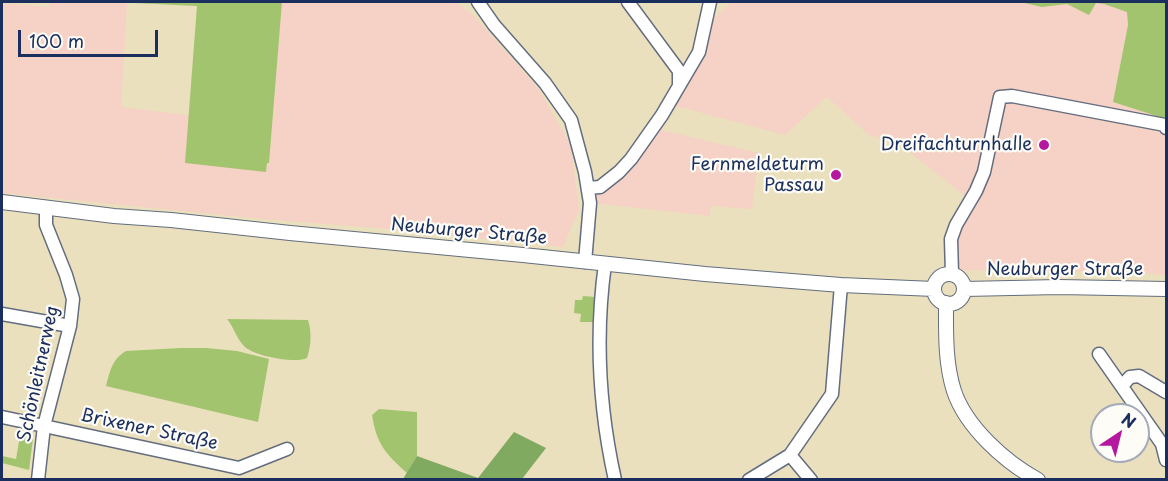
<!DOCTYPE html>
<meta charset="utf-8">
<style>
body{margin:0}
#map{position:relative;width:1168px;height:481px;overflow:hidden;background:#eae0bd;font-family:"Playpen Sans",sans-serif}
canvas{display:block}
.frame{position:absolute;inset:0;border:3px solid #1b2f5e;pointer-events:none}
.north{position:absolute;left:1090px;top:403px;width:60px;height:60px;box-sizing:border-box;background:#fdfcf7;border:2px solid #a3aaba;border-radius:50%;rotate:35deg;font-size:16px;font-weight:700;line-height:24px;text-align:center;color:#1b2f5e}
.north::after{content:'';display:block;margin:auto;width:21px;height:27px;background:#b5179e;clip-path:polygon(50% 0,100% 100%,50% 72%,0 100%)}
.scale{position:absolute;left:18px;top:30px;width:140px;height:27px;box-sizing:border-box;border:3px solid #1b2f5e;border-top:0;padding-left:8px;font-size:18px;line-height:21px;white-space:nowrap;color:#1b2f5e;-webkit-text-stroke:4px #fdfcf7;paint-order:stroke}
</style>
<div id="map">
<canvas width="1168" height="481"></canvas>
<div class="frame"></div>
<div class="north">N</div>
<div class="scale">100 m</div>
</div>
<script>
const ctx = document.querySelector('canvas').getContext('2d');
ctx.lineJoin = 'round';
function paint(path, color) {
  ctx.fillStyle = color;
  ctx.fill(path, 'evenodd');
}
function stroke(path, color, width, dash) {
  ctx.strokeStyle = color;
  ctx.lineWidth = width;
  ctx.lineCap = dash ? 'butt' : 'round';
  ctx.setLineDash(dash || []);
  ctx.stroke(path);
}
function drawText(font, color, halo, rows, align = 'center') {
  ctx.font = font + ' "Playpen Sans",sans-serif';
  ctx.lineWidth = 4.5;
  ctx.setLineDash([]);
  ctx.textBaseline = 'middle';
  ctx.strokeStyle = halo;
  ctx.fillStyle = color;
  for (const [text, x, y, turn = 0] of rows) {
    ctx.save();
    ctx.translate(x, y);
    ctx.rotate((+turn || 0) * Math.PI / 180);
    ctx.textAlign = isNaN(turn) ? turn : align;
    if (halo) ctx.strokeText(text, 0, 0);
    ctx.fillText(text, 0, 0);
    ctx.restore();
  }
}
paint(new Path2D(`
 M50 2H112L127 3 121 107 195 116 266 172 267 163 269 162 282 2H456L474 16 538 88 571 146 579 210 563 247 376 228 262 219 2 193V3L49 7Z
 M732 2H1020L1042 7 1067 4 1089 15 1095 3 1104 4 1127 12 1128 25 1113 102 1166 119V275L1109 271 1055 272 969 270 951 274 950 241 970 200 897 142 869 135 827 97 785 135 668 104 705 26Z
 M652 128 759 153 752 209 711 206 710 216 591 203 589 188 601 186Z`), '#f6d1c5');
paint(new Path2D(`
 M112 2H282L269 163H267L266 172 185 163 197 6Z
 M1020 2H1165L1166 6V119L1113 102 1128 25 1127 12 1104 4 1096 3 1089 15 1067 4 1042 7Z
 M583 296 595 297 593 322H580L581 314 574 313 575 300H582Z
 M227 319 308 320C312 333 311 346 307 358 296 364 253 356 244 346 236 338 234 327 227 319Z
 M180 348H206L237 351 269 359 258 422 106 386C110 371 112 359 126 351Z
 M379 409 417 412V456L407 473C385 453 377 445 372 415Z
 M20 436 33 439 29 470 2 463V456L16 459Z`), '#a2c46e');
paint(new Path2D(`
 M514 432 546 448 522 479H403L417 456 478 478Z`), '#81aa61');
const minor = new Path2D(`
 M478 2 494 25 545 83 571 120 585 172 590 203 585 262
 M628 2 679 71V85
 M588 188 600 187 619 172 631 159 662 115 699 52 710 2
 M605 264C595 336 599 408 615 480
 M952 274 951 239 956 225 976 191 984 172 1000 97 1012 96 1165 125 1166 128
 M2 314 70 326
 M1099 354 1162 444 1166 460
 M1122 386 1130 377 1139 376 1166 392
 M2 417 44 426 239 468 287 449
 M790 455 811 480
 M38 480 44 426 70 326 73 299 66 275 46 225V208
 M749 480 790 455 832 394 841 285`);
const tertiary = new Path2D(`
 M2 202 114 216 171 220 290 233 523 255 705 274 841 285 934 289
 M934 289a15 15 0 1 1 30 0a15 15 0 1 1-30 0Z
 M964 289 1059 287 1166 289
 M946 303C946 332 945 363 954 391 966 427 1005 462 1038 480`);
stroke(minor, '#636d7f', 15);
stroke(tertiary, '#636d7f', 16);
stroke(minor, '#fff', 12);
stroke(tertiary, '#fff', 14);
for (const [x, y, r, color] of [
 [1044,145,6,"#b5179e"],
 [836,175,6,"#b5179e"]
]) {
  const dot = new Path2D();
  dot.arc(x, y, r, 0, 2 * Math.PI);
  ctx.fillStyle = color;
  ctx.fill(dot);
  stroke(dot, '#fdfcf7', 2);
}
drawText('18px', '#1b2f5e', '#fdfcf7', [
 ["Dreifachturnhalle",1032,145],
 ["Fernmeldeturm",824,165],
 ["Passau",824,186]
], 'right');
drawText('18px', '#1b2f5e', '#fdfcf7', [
 ["Neuburger Straße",469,232,5],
 ["Neuburger Straße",1065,270],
 ["Schönleitnerweg",39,374,-78],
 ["Brixener Straße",149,430,12]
]);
</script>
